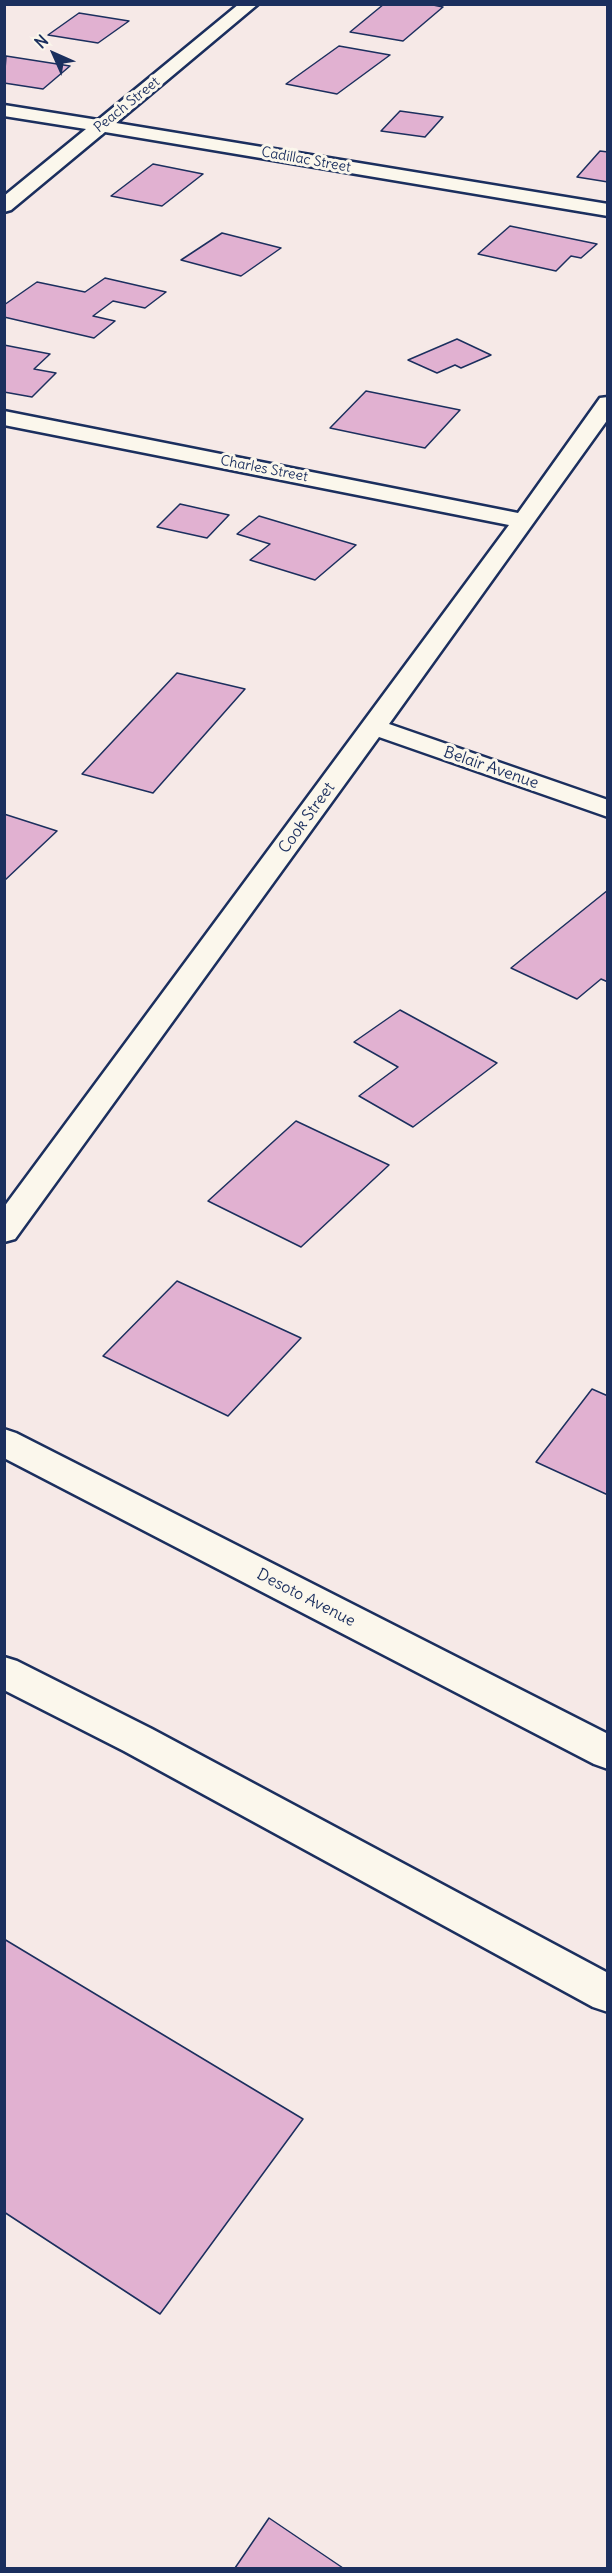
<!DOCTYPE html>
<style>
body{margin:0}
#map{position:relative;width:612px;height:2573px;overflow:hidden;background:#f6e9e7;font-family:Delius,sans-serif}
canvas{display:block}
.frame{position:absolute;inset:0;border:6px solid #1b2f5e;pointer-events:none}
.north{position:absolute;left:24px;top:24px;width:60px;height:60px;-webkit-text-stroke:4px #fbf7ec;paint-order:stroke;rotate:315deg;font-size:16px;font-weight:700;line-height:24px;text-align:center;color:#1b2f5e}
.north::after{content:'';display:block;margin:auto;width:21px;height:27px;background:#1b2f5e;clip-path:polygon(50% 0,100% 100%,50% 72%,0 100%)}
</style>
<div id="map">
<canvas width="612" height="2573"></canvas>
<div class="frame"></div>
<div class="north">N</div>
</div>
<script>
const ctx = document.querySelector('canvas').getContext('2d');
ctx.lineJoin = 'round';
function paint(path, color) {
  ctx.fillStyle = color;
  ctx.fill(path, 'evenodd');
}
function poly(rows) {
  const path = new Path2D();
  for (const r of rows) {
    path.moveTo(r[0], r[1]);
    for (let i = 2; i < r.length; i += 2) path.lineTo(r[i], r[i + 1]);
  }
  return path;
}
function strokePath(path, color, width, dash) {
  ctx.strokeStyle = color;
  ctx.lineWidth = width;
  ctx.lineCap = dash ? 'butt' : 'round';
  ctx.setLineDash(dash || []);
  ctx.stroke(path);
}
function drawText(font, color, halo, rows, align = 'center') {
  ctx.font = font + ' Delius,sans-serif';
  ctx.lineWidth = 6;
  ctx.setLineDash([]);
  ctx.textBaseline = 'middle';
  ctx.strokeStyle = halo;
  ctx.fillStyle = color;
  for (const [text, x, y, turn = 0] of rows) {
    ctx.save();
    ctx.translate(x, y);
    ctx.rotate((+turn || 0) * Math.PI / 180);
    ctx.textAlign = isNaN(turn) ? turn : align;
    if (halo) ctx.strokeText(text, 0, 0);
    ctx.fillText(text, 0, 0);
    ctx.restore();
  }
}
const building = poly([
 [384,4,428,4,443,7,403,41,350,32,384,4],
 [79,13,129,21,98,43,48,35,79,13],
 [339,46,390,55,337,94,286,84,339,46],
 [6,56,70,66,43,89,4,83,6,56],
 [400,111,443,117,425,137,381,131,400,111],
 [600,151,608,152,608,182,577,177,600,151],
 [153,164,203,174,162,206,111,196,153,164],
 [510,226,597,244,581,258,571,256,556,271,478,254,510,226],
 [222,233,281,248,241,276,181,260,222,233],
 [105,278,166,292,145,308,113,301,93,316,115,321,94,338,4,317,4,305,37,282,85,292,105,278],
 [457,339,491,355,461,368,455,365,437,373,408,360,457,339],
 [4,345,50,354,34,369,56,373,32,397,4,392,4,345],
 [366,391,460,410,425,448,330,428,366,391],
 [180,504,229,515,207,538,157,527,180,504],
 [259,516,356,545,315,580,250,560,270,544,237,534,259,516],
 [177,673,245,689,153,793,82,774,177,673],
 [4,814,57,831,4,881,4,814],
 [608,890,608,982,601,979,577,999,511,968,608,890],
 [400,1010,497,1063,413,1127,359,1096,398,1067,354,1042,400,1010],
 [296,1121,389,1165,301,1247,208,1201,296,1121],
 [177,1281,301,1338,228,1416,103,1356,177,1281],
 [592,1389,608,1396,608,1495,536,1462,592,1389],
 [4,1939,303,2119,160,2314,4,2212,4,1939],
 [269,2518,343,2568,235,2568,269,2518]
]);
paint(building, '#e1b1d1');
strokePath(building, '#1b2f5e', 1.5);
const service = poly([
 [4,1657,17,1661,152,1729,608,1973,608,2012,593,2007,124,1751,4,1690,4,1657]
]);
const minor = poly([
 [239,4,258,4,116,123,608,204,608,216,105,132,11,210,4,212,4,196,86,129,4,116,4,105,98,120,239,4],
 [608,397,608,419,389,724,608,800,608,817,379,737,15,1239,4,1242,4,1207,509,525,4,425,4,411,518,513,600,398,608,397],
 [4,1429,16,1433,608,1734,608,1769,594,1764,4,1458,4,1429]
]);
strokePath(service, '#1b2f5e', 5);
strokePath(minor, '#1b2f5e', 5);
paint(service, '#fbf7ec');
paint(minor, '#fbf7ec');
drawText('14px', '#1b2f5e', '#fbf7ec', [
 ["Peach Street",127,105,-39],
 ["Cadillac Street",306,160,10],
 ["Charles Street",264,469,11]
]);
drawText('16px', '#1b2f5e', '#fbf7ec', [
 ["Belair Avenue",491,768,19],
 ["Cook Street",307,818,-54],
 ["Desoto Avenue",306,1598,27]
]);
</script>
